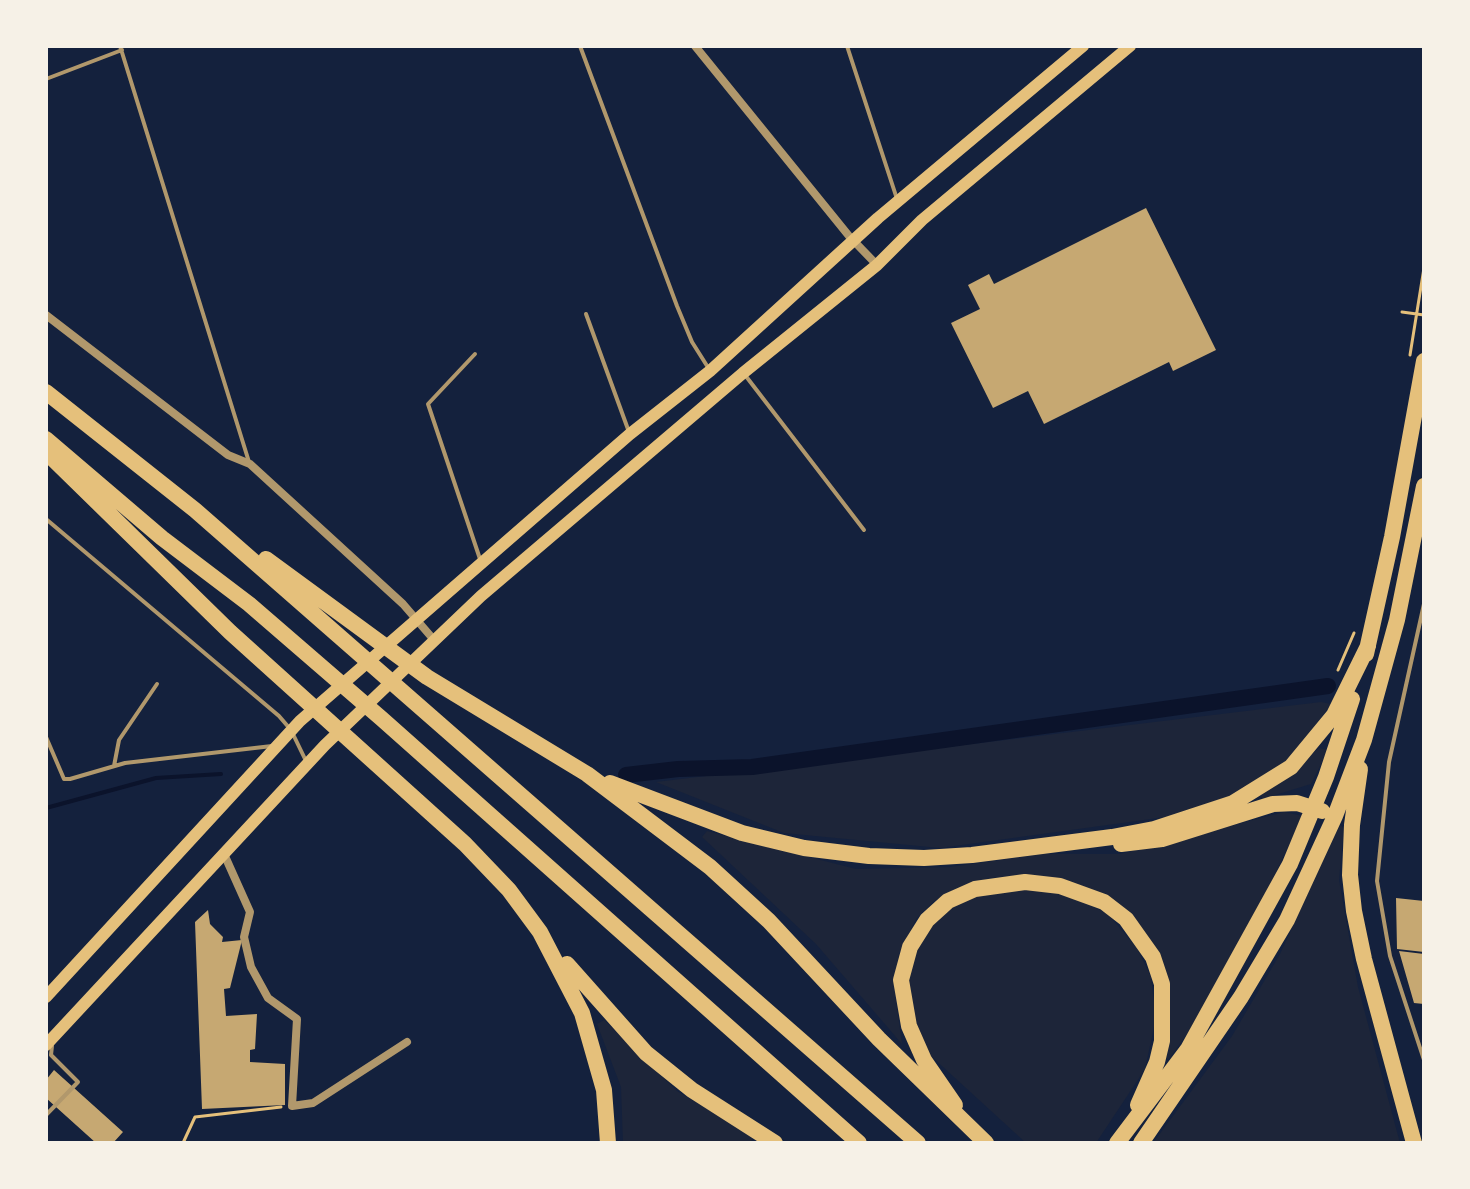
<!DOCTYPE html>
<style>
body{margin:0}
#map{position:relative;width:1470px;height:1189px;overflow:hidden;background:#14213d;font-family:Cabin,sans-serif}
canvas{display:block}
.frame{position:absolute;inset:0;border:48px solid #f6f1e7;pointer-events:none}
</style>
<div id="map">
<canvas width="1470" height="1189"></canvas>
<div class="frame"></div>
</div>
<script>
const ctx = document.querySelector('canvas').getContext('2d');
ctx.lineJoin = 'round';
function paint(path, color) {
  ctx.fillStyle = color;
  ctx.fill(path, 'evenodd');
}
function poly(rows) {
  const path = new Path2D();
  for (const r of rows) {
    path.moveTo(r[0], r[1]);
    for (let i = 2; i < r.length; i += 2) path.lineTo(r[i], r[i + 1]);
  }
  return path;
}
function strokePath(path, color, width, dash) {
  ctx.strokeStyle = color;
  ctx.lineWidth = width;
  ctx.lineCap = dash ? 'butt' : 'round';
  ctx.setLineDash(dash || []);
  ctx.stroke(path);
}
paint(poly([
 [1321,702,1331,704,1289,761,1242,793,1173,816,940,848,784,833,656,782],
 [1319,748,1328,750,1311,784,1262,799,1261,795],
 [1284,812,1303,816,1248,930,1188,1033,1168,1060,1163,1056,1152,952,1118,906,1066,880,1025,875,990,878,957,888,934,901,916,919,899,954,894,986,902,1044,816,944,702,837,707,831,856,869,950,867,1043,854,1120,854],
 [1340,825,1344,828,1339,880,1358,987,1400,1143,1153,1143,1232,1036,1280,954],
 [994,886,1052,889,1107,913,1137,948,1151,977,1156,1018,1145,1069,1096,1143,1026,1143,930,1055,911,1019,906,987,921,930,954,901],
 [604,1020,677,1091,753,1136,751,1143,623,1143,621,1087,597,1024]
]), '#1d2539');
strokePath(poly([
 [46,808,156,778,221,774]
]), '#0b132b', 4);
strokePath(poly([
 [626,775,678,769,752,767,1328,686]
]), '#0b132b', 16);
paint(poly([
 [1146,208,1216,350,1173,371,1169,362,1044,424,1028,391,993,408,951,323,980,309,968,285,989,274,994,284],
 [1396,898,1424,901,1424,952,1397,949],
 [208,910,210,924,223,937,222,942,242,940,230,988,224,989,226,1016,257,1014,255,1049,250,1050,250,1062,285,1064,285,1105,202,1109,195,922],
 [1399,951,1424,954,1424,1004,1414,1003],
 [54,1070,123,1132,113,1143,96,1143,46,1098,46,1080]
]), '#c6a872');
strokePath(poly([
 [1402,312,1424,315],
 [1410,355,1424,268],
 [1338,670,1354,633],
 [183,1143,195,1117,281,1107]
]), '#e5c07b', 3);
strokePath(poly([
 [120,46,249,462],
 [580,46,677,306,692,342,709,369],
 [847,46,897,199],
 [46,79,122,50],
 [586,314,629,432],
 [475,354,428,404,480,559],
 [745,375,864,530],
 [46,519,279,716,291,730,306,761],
 [1424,604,1389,762,1377,881,1390,956,1424,1060],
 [46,737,64,779,70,779,125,763,272,746],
 [114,766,119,740,157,684],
 [46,1115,78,1082,51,1055,52,1046]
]), '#b1986c', 4);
strokePath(poly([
 [695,46,849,236,877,265],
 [46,315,228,455,250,464,403,604,434,640],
 [224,854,250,912,244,937,251,967,268,998,297,1019,292,1106,313,1103,407,1042]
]), '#b1986c', 8);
strokePath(poly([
 [46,997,300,721,630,434,710,371,878,218,1083,46],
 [46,1045,325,745,481,596,743,373,877,265,922,220,1130,46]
]), '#e5c07b', 12);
strokePath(poly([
 [46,392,195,510,918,1143],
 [46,439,162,538,249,604,382,719,859,1143],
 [46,452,230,632,465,844,509,890,540,932,582,1013,604,1090,608,1143],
 [266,559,427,677,587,774,710,867,769,921,879,1039,986,1143],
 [1366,654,1392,537,1424,361],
 [1360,769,1352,825,1350,875,1354,911,1364,959,1414,1143],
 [610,783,742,833,804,848,869,856,924,858,972,855,1112,837,1154,829,1233,803,1291,767,1334,715,1368,646],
 [1121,844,1162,839,1273,804,1297,803,1322,811],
 [567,964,646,1053,692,1090,775,1143],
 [955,1105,924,1060,909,1026,901,980,910,947,927,920,948,901,975,889,1025,882,1060,886,1104,902,1126,919,1153,957,1162,984,1162,1041,1157,1062,1138,1105],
 [1117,1143,1188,1049,1290,864,1326,777,1352,699],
 [1141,1143,1241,997,1287,920,1335,816,1364,740,1397,620,1424,486]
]), '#e5c07b', 16);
</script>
